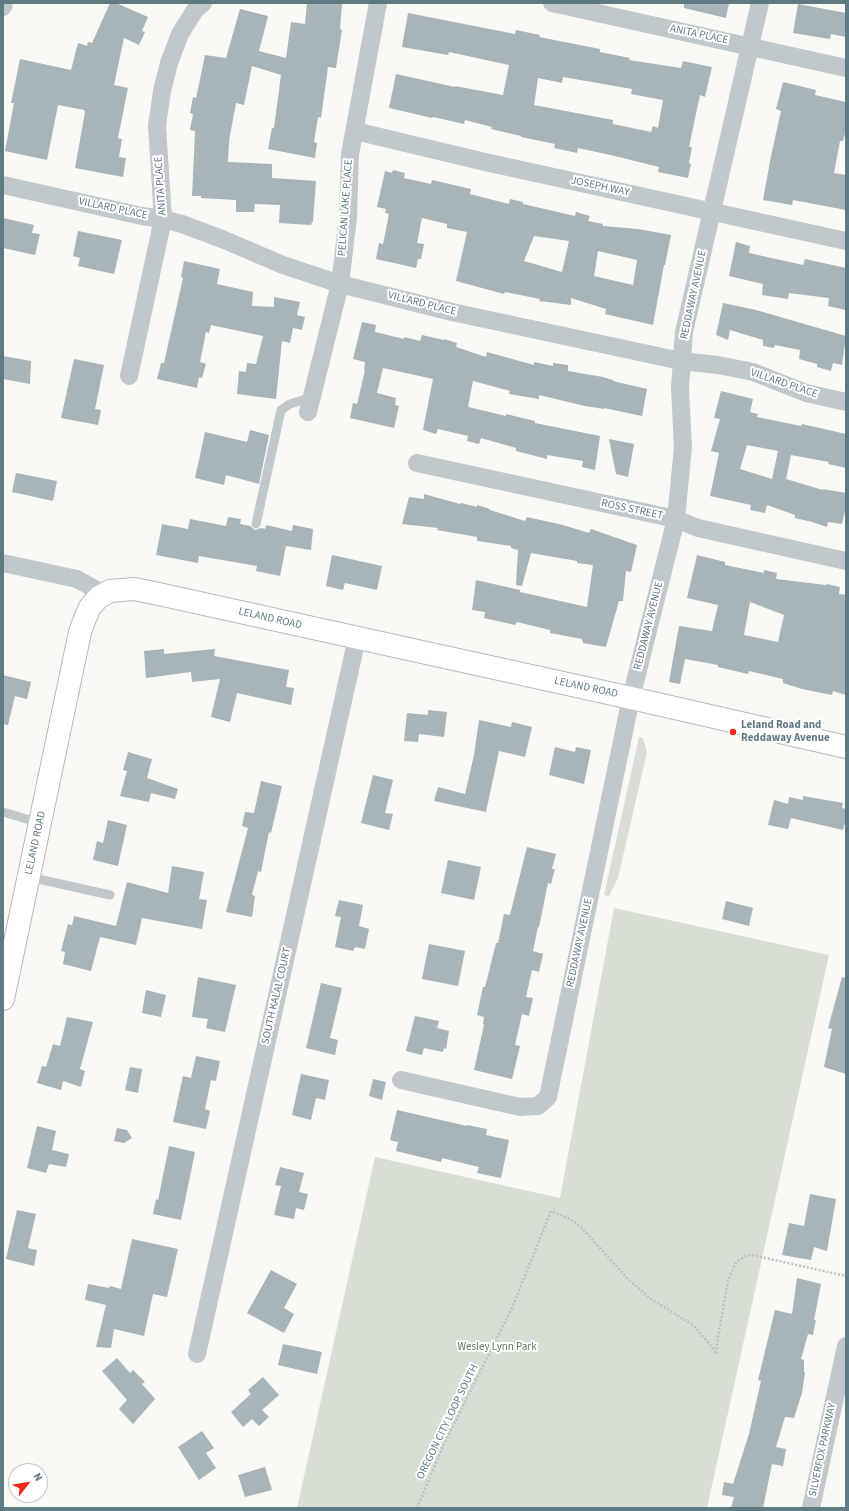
<!DOCTYPE html>
<style>
body{margin:0}
#map{position:relative;width:849px;height:1511px;overflow:hidden;background:#f8f8f5;font-family:"Source Sans 3",sans-serif}
canvas{display:block}
.frame{position:absolute;inset:0;border:4px solid #607a84;pointer-events:none}
.north{position:absolute;left:8px;top:1463px;width:40px;height:40px;box-sizing:border-box;background:#fff;border:1px solid #bfcace;border-radius:50%;rotate:59deg;font-size:11px;font-weight:700;line-height:16px;text-align:center;color:#607a84}
.north::after{content:'';display:block;margin:auto;width:14px;height:18px;background:#f52719;clip-path:polygon(50% 0,100% 100%,50% 72%,0 100%)}
</style>
<div id="map">
<canvas width="849" height="1511"></canvas>
<div class="frame"></div>
<div class="north">N</div>
</div>
<script>
const ctx = document.querySelector('canvas').getContext('2d');
ctx.lineJoin = 'round';
function paint(path, color) {
  ctx.fillStyle = color;
  ctx.fill(path, 'evenodd');
}
function poly(rows) {
  const path = new Path2D();
  for (const r of rows) {
    path.moveTo(r[0], r[1]);
    for (let i = 2; i < r.length; i += 2) path.lineTo(r[i], r[i + 1]);
  }
  return path;
}
function strokePath(path, color, width, dash) {
  ctx.strokeStyle = color;
  ctx.lineWidth = width;
  ctx.lineCap = dash ? 'butt' : 'round';
  ctx.setLineDash(dash || []);
  ctx.stroke(path);
}
function drawText(font, color, halo, rows, align = 'center') {
  ctx.font = font + ' "Source Sans 3",sans-serif';
  ctx.lineWidth = 4;
  ctx.setLineDash([]);
  ctx.textBaseline = 'middle';
  ctx.strokeStyle = halo;
  ctx.fillStyle = color;
  for (const [text, x, y, turn = 0] of rows) {
    ctx.save();
    ctx.translate(x, y);
    ctx.rotate((+turn || 0) * Math.PI / 180);
    ctx.textAlign = isNaN(turn) ? turn : align;
    if (halo) ctx.strokeText(text, 0, 0);
    ctx.fillText(text, 0, 0);
    ctx.restore();
  }
}
paint(poly([
 [639,737,643,738,647,752,618,878,609,896,604,895],
 [614,908,829,955,707,1508,297,1508,375,1157,560,1198]
]), '#d9ded4');
paint(poly([
 [110,3,116,3,148,17,142,31,145,32,139,45,124,38,114,85,128,88,118,138,122,139,119,157,126,158,123,177,75,168,85,112,84,110,58,105,47,160,5,151,14,103,11,103,20,59,71,70,78,43,87,46,88,42,92,43],
 [307,3,342,3,340,29,342,30,336,68,328,67,321,118,318,117,314,142,317,143,315,158,268,149,272,128,274,128,281,75,252,66,244,105,236,103,229,141,228,162,272,164,272,178,316,181,313,222,312,222,311,225,279,223,280,205,255,204,254,212,236,212,236,200,201,198,201,196,192,196,195,131,190,130,193,114,190,113,193,97,196,98,205,55,226,58,240,9,268,16,259,51,286,58,291,22,305,24],
 [684,3,729,3,726,18,684,8],
 [798,4,846,13,846,37,831,34,830,39,793,33],
 [408,13,515,34,516,30,540,35,539,37,600,49,600,52,630,58,629,60,681,68,683,61,712,67,705,97,700,95,689,147,692,147,689,163,691,164,688,178,658,172,659,167,615,156,578,148,577,153,554,148,555,144,521,137,521,136,491,129,492,127,465,120,464,124,433,117,432,118,389,108,396,74,455,87,455,86,503,95,509,65,449,52,448,55,402,47],
 [563,77,632,89,631,94,663,100,658,128,653,126,651,132,613,124,613,120,534,105,538,78,562,83],
 [783,82,816,90,815,95,846,102,846,130,843,141,840,141,834,173,846,175,846,210,793,200,792,205,763,200,771,156,781,111,776,109],
 [393,170,405,173,404,178,431,184,432,180,471,189,470,194,509,204,510,199,523,202,523,204,575,216,576,212,590,216,588,221,603,224,603,226,638,229,671,235,665,265,664,265,653,325,605,314,606,309,571,298,571,305,539,301,540,299,505,292,504,294,456,281,467,232,447,228,447,224,422,218,417,243,424,244,421,259,418,259,416,268,376,259,379,243,383,244,389,214,385,213,386,209,377,207,385,171,392,173],
 [534,236,569,241,562,272,524,261],
 [598,251,637,260,633,285,594,276],
 [3,218,34,225,32,233,40,234,35,255,3,248],
 [78,231,122,240,114,274,78,266,80,258,73,256],
 [736,242,750,246,749,253,803,265,805,259,846,268,846,310,828,306,829,298,789,293,788,299,762,295,763,284,729,276],
 [184,261,220,269,217,284,253,292,252,306,274,307,274,297,300,302,297,315,305,317,302,330,293,328,290,343,282,341,276,399,237,394,239,371,246,372,247,363,256,364,263,336,211,325,209,333,206,332,200,362,206,364,202,378,199,377,197,388,157,379,161,363,164,363,183,278,181,277],
 [723,303,756,310,846,336,842,365,833,363,831,371,817,367,817,364,799,359,800,350,775,345,774,348,763,346,763,340,730,330,728,340,716,335],
 [362,322,376,325,375,332,404,339,404,337,420,341,422,335,444,340,444,339,457,343,456,347,486,357,487,352,534,365,534,362,553,366,553,363,568,365,568,371,603,377,613,380,613,381,647,389,642,416,604,408,604,409,585,406,539,395,539,399,509,394,510,391,473,381,468,407,506,416,506,414,535,421,535,423,600,436,595,470,582,467,583,461,547,455,547,459,516,451,516,448,481,438,479,444,467,441,468,436,438,429,436,434,423,430,433,379,383,368,377,393,396,398,395,405,399,406,394,428,350,418,353,403,357,404,365,370,364,370,365,362,353,359],
 [3,356,31,361,30,384,3,379],
 [74,359,104,365,95,409,101,410,98,425,61,418],
 [721,391,753,399,750,412,758,414,757,417,801,426,802,424,846,434,846,468,828,464,829,462,791,455,786,479,823,490,823,489,846,493,846,506,842,524,828,522,827,527,812,522,795,518,795,515,767,505,765,513,750,510,751,505,710,496,719,453,711,451,720,419,714,418],
 [747,445,778,451,772,479,740,469],
 [250,430,269,435,259,484,226,475,224,485,195,478,205,432,247,442],
 [609,439,634,444,628,477,616,474],
 [16,473,57,481,53,501,12,492],
 [424,494,460,504,461,503,477,507,477,505,490,509,490,510,525,521,527,517,563,525,589,533,591,529,637,545,631,572,626,571,623,601,619,601,606,647,583,643,582,639,550,633,550,630,517,622,515,625,484,618,485,612,472,610,476,580,520,590,520,592,587,607,593,565,577,563,577,561,531,553,522,586,516,585,518,550,511,548,511,546,477,541,477,537,437,530,438,528,402,524,409,497,424,499],
 [228,517,241,519,240,524,250,526,255,530,261,528,265,529,266,525,292,531,293,525,313,529,311,550,286,546,280,576,256,571,257,566,199,556,198,563,156,555,162,524,188,529,190,519,226,526],
 [332,555,382,566,377,590,345,583,343,590,326,586],
 [697,555,725,562,725,565,764,573,764,570,777,573,776,579,826,585,827,584,840,587,839,594,846,595,846,695,833,691,832,695,802,689,783,683,783,679,749,671,748,674,718,667,718,665,685,659,680,684,669,682,679,626,712,631,718,605,687,598],
 [750,602,784,615,778,642,744,635],
 [164,649,164,654,215,649,214,656,289,670,286,687,294,688,291,705,237,693,230,722,211,717,220,679,192,682,191,672,146,678,144,651],
 [3,675,31,682,27,699,15,696,8,725,3,724],
 [428,710,447,712,444,737,419,734,418,742,404,741,407,713,428,715],
 [479,720,511,727,512,722,532,727,525,757,499,751,486,812,434,801,438,787,465,794,474,755],
 [555,747,575,752,576,747,591,750,584,784,549,775],
 [128,752,152,759,147,778,178,789,175,799,151,793,149,802,120,796,127,771,123,770],
 [373,775,393,780,385,813,393,814,389,830,361,823],
 [261,781,282,786,271,833,269,832,261,872,258,871,252,895,255,896,252,917,226,912,248,828,242,826,245,812,254,813],
 [803,796,843,803,842,808,846,809,846,819,843,830,791,818,788,829,768,825,774,800,788,804,789,797,803,800],
 [108,820,127,825,118,866,93,860,97,841,103,843],
 [527,847,556,854,552,869,555,869,551,884,548,883,539,927,538,927,533,951,543,954,539,972,532,970,526,997,533,998,529,1016,522,1014,515,1045,520,1046,512,1079,474,1070,484,1025,483,1024,484,1017,477,1015,483,987,485,987,496,943,498,943,504,914,510,915],
 [448,860,481,867,474,900,441,893],
 [172,866,204,872,199,899,207,900,202,929,142,918,136,945,100,937,91,971,63,964,65,952,61,951,68,924,72,925,74,916,116,926,127,882,168,893],
 [339,900,363,905,359,926,369,929,365,949,355,947,353,951,335,947,341,917,335,916],
 [726,901,753,908,749,926,722,919],
 [429,944,465,951,458,986,422,979],
 [198,977,236,985,225,1032,206,1028,208,1019,192,1017],
 [842,977,846,978,846,1074,824,1067,832,1029,828,1028],
 [321,983,342,988,330,1038,338,1040,335,1055,306,1048],
 [146,990,166,995,161,1017,142,1013],
 [415,1016,439,1021,437,1028,449,1031,446,1049,444,1048,443,1052,424,1048,422,1055,406,1051],
 [67,1017,93,1022,80,1069,85,1071,81,1087,63,1081,61,1090,37,1083,42,1066,46,1067,53,1044,60,1046],
 [196,1056,220,1061,216,1081,211,1080,205,1109,210,1111,206,1129,173,1122,183,1076,191,1078],
 [130,1067,142,1069,138,1093,125,1090],
 [301,1074,329,1080,325,1100,316,1098,311,1120,292,1115],
 [373,1079,386,1082,382,1100,369,1096],
 [397,1110,467,1126,467,1125,487,1129,486,1135,509,1140,501,1178,477,1173,479,1167,442,1158,441,1162,396,1151,398,1142,390,1140],
 [37,1126,56,1131,52,1150,69,1154,66,1167,49,1164,46,1173,27,1168],
 [117,1128,127,1130,132,1138,124,1143,114,1141],
 [169,1146,195,1152,181,1220,153,1214,156,1199,158,1200],
 [280,1167,304,1173,299,1192,308,1194,304,1210,296,1208,294,1219,274,1215,281,1186,275,1185],
 [810,1194,836,1199,827,1251,814,1247,811,1260,782,1255,789,1223,804,1226],
 [17,1210,36,1214,28,1248,37,1250,34,1266,6,1259],
 [132,1239,178,1249,167,1297,153,1294,144,1336,114,1329,111,1348,96,1347,106,1305,85,1300,88,1284,109,1288,110,1286,121,1289],
 [271,1270,297,1284,284,1308,294,1314,284,1333,247,1313],
 [797,1278,821,1284,814,1320,816,1320,813,1335,808,1334,801,1359,804,1360,804,1372,805,1372,802,1393,794,1418,785,1417,776,1447,786,1449,783,1466,772,1464,763,1508,731,1508,734,1497,722,1495,724,1482,733,1484,749,1434,761,1381,758,1380,775,1310,792,1314],
 [283,1344,322,1352,317,1374,278,1365],
 [117,1358,130,1373,133,1370,145,1382,142,1384,155,1399,133,1424,119,1409,127,1400,102,1371],
 [263,1377,279,1395,262,1410,269,1417,259,1426,252,1419,243,1427,231,1412,251,1394,248,1390],
 [202,1431,214,1448,206,1453,216,1468,199,1480,178,1447],
 [265,1467,272,1490,245,1497,238,1475]
]), '#a7b4b9');
const secondary = poly([
 [3,999,80,632,84,621,90,607,99,597,110,591,134,589,154,593,631,698,846,747]
]);
strokePath(secondary, '#b3bcbf', 24);
strokePath(poly([
 [417,1508,444,1444,512,1308,551,1211,570,1219,581,1227,628,1279,648,1297,693,1325,712,1347,716,1354,718,1337,728,1281,736,1262,746,1256,752,1255,846,1276]
]), '#bbc0c2', 2.5, [2, 2]);
strokePath(poly([
 [256,524,281,410,290,404,312,397],
 [3,812,40,823],
 [29,877,110,895]
]), '#c0c8ca', 9);
strokePath(poly([
 [552,3,846,68],
 [3,7,4,3],
 [355,131,485,162,846,241],
 [3,185,142,216,163,219,182,224,222,239,283,265,340,284,452,312,681,361,718,365,753,372,806,393,846,402],
 [129,376,163,219,157,126,162,91,169,63,180,34,195,10,203,3],
 [308,412,340,284,348,217,350,154,378,3],
 [417,463,676,519,698,528,846,561],
 [3,563,77,579,104,594],
 [401,1080,520,1107,538,1106,548,1097,631,698,676,519,683,447,680,388,684,332,760,3],
 [197,1354,357,638],
 [811,1508,846,1346]
]), '#c0c8ca', 18);
strokePath(secondary, '#fff', 22);
for (const [x, y, r, color] of [
 [733,732,4,"#f52719"]
]) {
  const dot = new Path2D();
  dot.arc(x, y, r, 0, 2 * Math.PI);
  ctx.fillStyle = color;
  ctx.fill(dot);
  strokePath(dot, '#fff', 1.5);
}
drawText('11px', '#607a84', '#fff', [
 ["ANITA PLACE",699,35,12],
 ["ANITA PLACE",161,186,-94],
 ["JOSEPH WAY",600,187,12],
 ["PELICAN LAKE PLACE",346,208,-86],
 ["VILLARD PLACE",113,209,12],
 ["REDDAWAY AVENUE",694,295,-78],
 ["VILLARD PLACE",422,304,14],
 ["VILLARD PLACE",784,384,19],
 ["ROSS STREET",632,510,12],
 ["LELAND ROAD",270,619,13],
 ["REDDAWAY AVENUE",649,626,-76],
 ["LELAND ROAD",586,688,12],
 ["LELAND ROAD",36,843,-78],
 ["REDDAWAY AVENUE",580,943,-78],
 ["SOUTH KALAL COURT",277,996,-77],
 ["OREGON CITY LOOP SOUTH",448,1422,-64],
 ["SILVERFOX PARKWAY",823,1450,-78]
]);
drawText('bold 11px', '#607a84', '#fff', [
 ["Leland Road and",741,726],
 ["Reddaway Avenue",741,739]
], 'left');
drawText('11px', '#697a60', '#fff', [
 ["Wesley Lynn Park",497,1348]
]);
</script>
